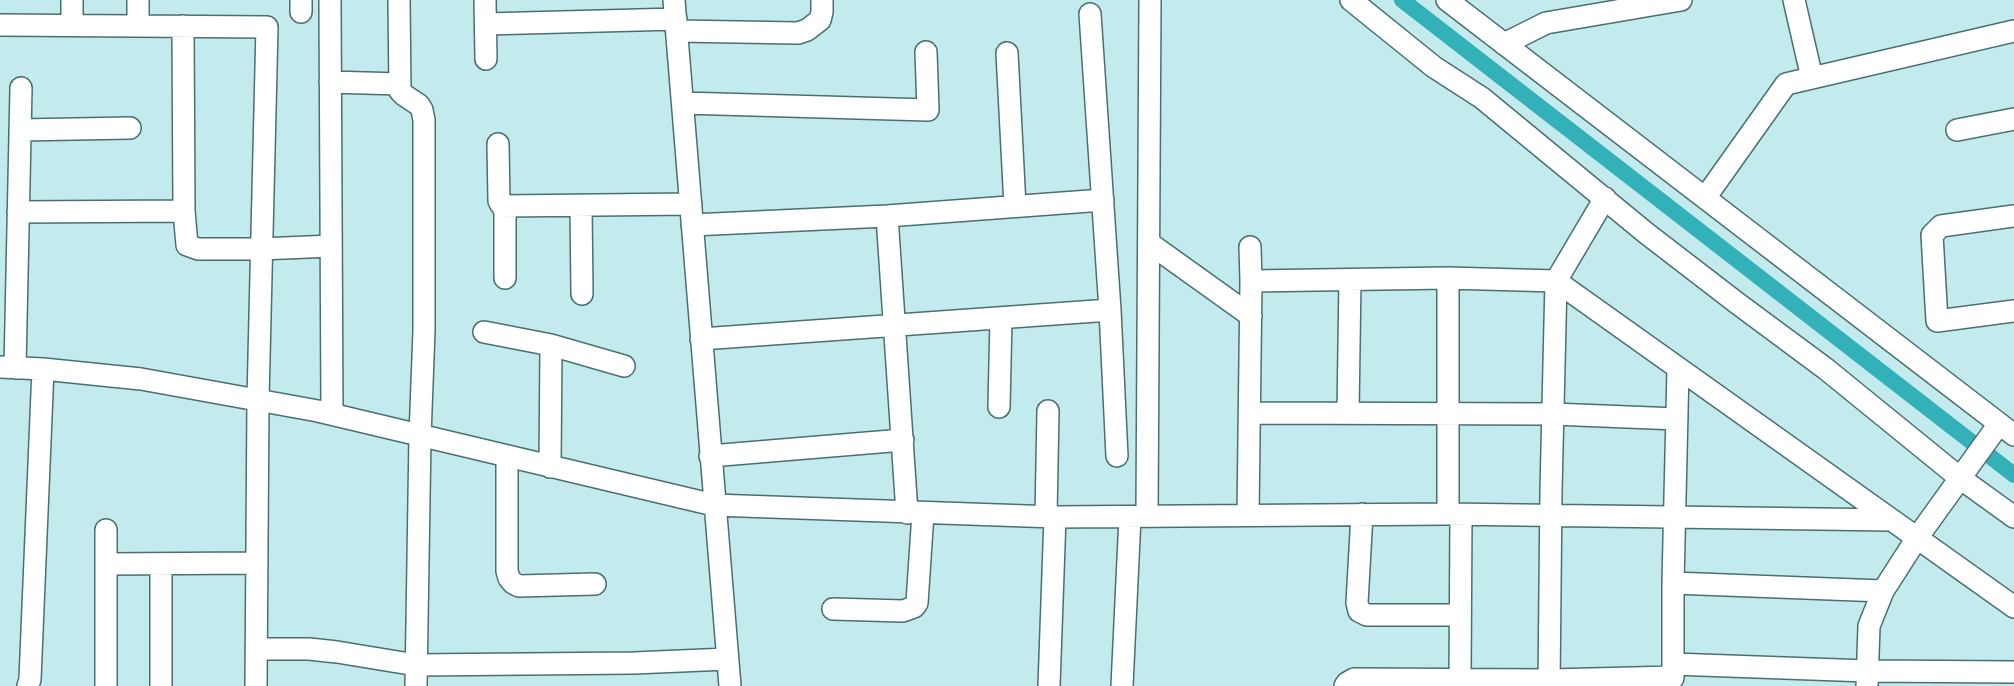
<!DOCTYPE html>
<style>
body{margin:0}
canvas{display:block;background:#c3ebed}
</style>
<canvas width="2014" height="686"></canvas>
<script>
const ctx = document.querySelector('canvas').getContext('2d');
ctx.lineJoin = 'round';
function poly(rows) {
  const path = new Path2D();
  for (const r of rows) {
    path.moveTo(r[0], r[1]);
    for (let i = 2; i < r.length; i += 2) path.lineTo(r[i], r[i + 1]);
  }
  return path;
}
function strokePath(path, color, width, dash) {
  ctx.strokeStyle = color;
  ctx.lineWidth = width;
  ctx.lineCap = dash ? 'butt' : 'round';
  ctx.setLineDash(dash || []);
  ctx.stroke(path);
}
strokePath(poly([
 [1402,0,2014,475]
]), '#32b2b8', 16);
const minor = poly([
 [72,0,72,25],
 [138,0,138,26],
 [301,0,301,12],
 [330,0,332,414],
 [399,0,400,91,404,95,419,105,422,110,424,120,424,331,420,436,416,686],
 [485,0,486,59],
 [674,0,730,686],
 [1351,0,1434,67,1482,98,1646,233,1737,303,1826,369,1960,478,2014,517],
 [1447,0,2014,435],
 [1794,0,1812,78],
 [1090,14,1110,310,1117,456],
 [486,24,676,19],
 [0,25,267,27,258,399,256,686],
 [183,26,184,211,187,245,198,249,261,249,331,246],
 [677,31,798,33,807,30,820,20,822,12,822,0],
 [1504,44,1546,23,1681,0],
 [1007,53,1015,206],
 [330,82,400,84],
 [683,103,928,110,926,52],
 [20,130,130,128],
 [1957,130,2014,119],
 [498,144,499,201,502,206,691,204],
 [1605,198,1556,281,2014,607],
 [1705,198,1786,84,2014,31],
 [581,206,582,294],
 [18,212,184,211],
 [887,216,907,513],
 [2014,216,1941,226,1932,235,1937,321,2014,311],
 [692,225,887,216,1103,200],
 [1149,243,1251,316],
 [505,278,505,207],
 [1251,281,1448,278,1556,281,1551,491,1549,686],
 [484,332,551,345,624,366],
 [701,339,1110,310],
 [0,367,43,369,141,379,318,411,714,505,1055,517,1448,514,1892,520],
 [15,368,21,88],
 [999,407,1001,318],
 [1250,413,1553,414,1677,419],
 [1348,413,1350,280],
 [507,456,507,571,509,578,513,583,519,586,595,584],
 [710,456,903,440],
 [550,467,551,345],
 [1362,514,1357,603,1359,611,1367,615,1460,615],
 [1448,514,1448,278],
 [1248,515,1251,281,1250,247],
 [1046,516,1048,411],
 [1147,516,1150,0],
 [106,564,257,563],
 [161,564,161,686],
 [1673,583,1678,369],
 [833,609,903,611,914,607,917,603,923,513],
 [256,649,309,649,337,652,416,665,634,663,727,659],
 [1673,664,1867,671,2014,672],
 [1673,678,1673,583,1883,591],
 [1460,680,1461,515],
 [28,686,30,679,43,369],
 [106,686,106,530],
 [1049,686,1055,517],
 [1122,686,1130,517],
 [1345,686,1347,683,1354,679,1550,680,1673,677],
 [1867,686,1869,626,1883,591,1917,538,1999,424]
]);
strokePath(minor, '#4a6f71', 24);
strokePath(minor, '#fff', 21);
</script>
